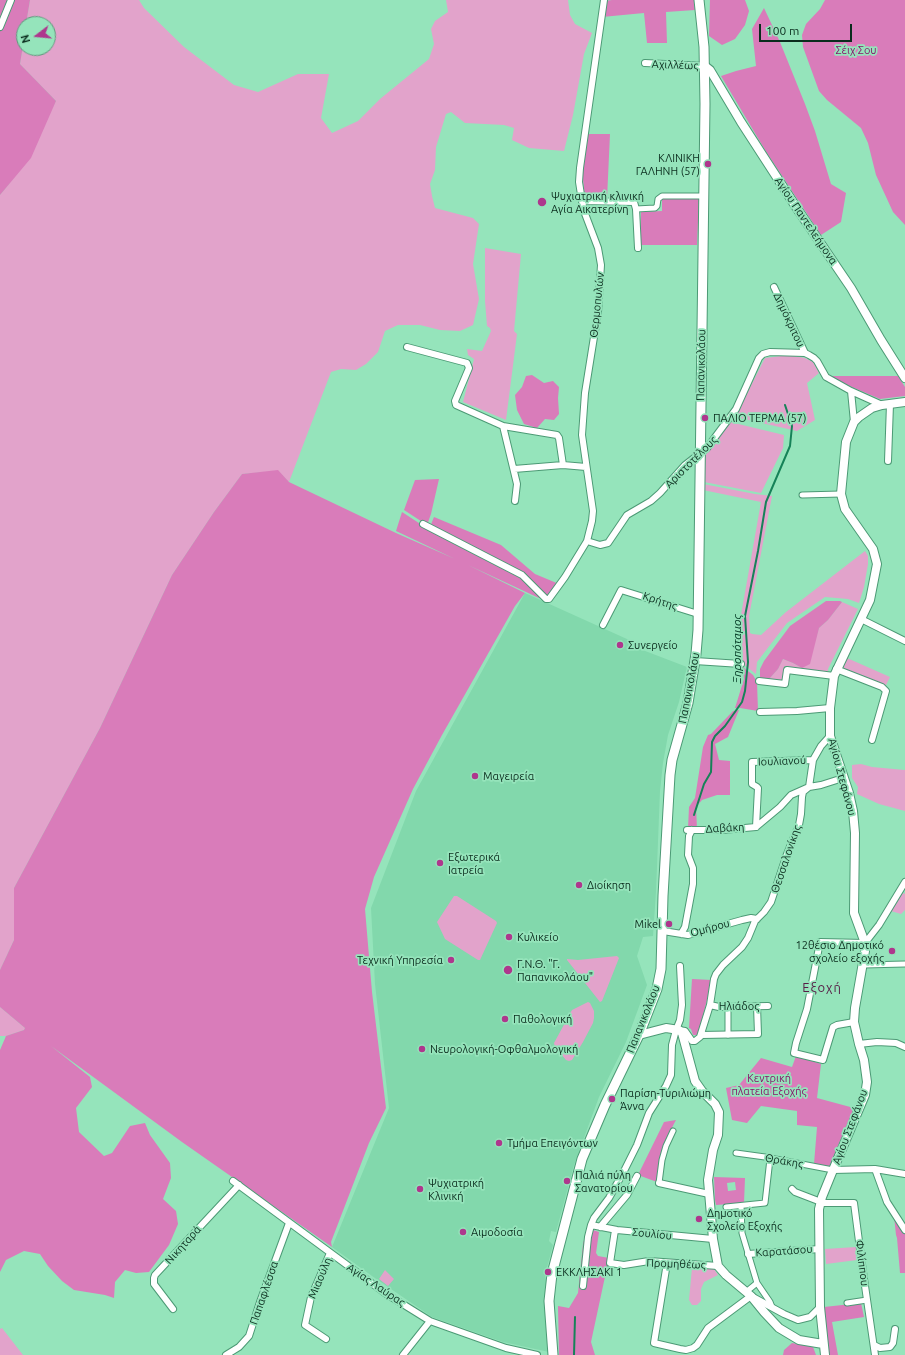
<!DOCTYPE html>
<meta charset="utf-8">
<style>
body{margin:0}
#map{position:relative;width:905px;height:1355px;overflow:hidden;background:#95e4bb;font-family:Ubuntu,sans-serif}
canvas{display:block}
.north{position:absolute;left:16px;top:16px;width:40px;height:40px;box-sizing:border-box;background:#95e4bb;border:1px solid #5d9a7c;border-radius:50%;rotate:254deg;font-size:11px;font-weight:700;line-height:16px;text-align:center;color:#0a2c1d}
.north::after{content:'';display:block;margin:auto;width:14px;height:18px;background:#ae378d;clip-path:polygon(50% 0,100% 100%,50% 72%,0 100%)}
.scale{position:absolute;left:759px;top:24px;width:93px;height:18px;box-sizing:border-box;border:2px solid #0a2c1d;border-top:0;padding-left:5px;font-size:12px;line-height:14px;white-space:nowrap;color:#0a2c1d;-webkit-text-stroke:3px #95e4bb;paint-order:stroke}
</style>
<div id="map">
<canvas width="905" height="1355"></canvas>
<div class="north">N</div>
<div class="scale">100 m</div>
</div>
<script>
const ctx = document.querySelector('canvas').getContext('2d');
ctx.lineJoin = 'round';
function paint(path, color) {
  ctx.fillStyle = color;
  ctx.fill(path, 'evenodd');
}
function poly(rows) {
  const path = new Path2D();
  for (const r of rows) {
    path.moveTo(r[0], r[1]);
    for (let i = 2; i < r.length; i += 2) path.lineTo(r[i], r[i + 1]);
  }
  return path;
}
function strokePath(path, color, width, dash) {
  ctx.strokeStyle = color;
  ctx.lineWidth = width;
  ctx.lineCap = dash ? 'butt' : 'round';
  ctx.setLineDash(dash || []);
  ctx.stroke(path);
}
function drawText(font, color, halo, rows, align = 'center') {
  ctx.font = font + ' Ubuntu,sans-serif';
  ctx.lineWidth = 3.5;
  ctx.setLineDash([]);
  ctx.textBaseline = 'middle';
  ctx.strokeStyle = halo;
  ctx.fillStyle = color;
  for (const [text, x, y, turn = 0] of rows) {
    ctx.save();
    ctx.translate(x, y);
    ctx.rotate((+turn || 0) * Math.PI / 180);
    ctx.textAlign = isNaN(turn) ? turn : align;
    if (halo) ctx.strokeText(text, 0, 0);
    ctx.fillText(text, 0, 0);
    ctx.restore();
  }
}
paint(poly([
 [525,593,638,644,637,647,640,649,687,667,679,702,668,735,663,763,660,791,656,892,653,936,643,937,637,956,647,985,626,1042,599,1097,574,1165,556,1232,551,1231,549,1241,553,1245,545,1275,547,1285,549,1352,503,1342,432,1317,372,1276,332,1247,389,1108,375,984,371,908,416,791]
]), '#82d8ac');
paint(poly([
 [30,0,139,0,144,8,184,47,234,85,258,92,298,74,329,74,321,118,332,133,358,121,380,99,429,59,434,44,431,29,435,21,448,12,446,0,568,0,570,15,575,24,592,33,584,54,573,115,564,151,529,148,512,140,514,128,504,125,465,123,451,112,446,114,436,147,435,170,430,184,432,196,435,208,473,218,479,224,473,264,479,299,473,325,460,331,440,330,420,325,398,325,385,331,378,352,366,364,356,370,341,369,331,372,289,482,278,471,242,474,214,512,172,575,100,728,14,888,14,940,0,970,0,195,9,184,56,101,20,64,24,39,24,48,48,48,48,24,26,24],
 [485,248,521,254,514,331,517,334,506,420,463,402,474,359,468,355,467,349,482,351,491,331,490,328,487,326,485,301],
 [789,355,805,358,813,362,819,373,807,383,815,420,797,431,735,417,765,358],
 [730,422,784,435,783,448,761,493,704,482,704,454],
 [703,484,755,494,772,496,749,616,750,633,752,634,761,635,786,612,865,551,868,556,868,564,864,587,859,603,848,599,825,597,787,623,757,662,756,674,743,664,741,615,761,502,703,490],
 [842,602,858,609,828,669,828,673,785,666,782,680,769,679,778,669,783,659,793,663,802,668,814,644,819,628,828,620],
 [847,658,890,677,885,687,843,668],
 [861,764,872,767,905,770,905,811,879,804,857,794,858,787,852,778,852,765],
 [903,893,905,894,905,910,901,914,891,911],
 [454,896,457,896,496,921,497,923,480,960,478,960,445,939,437,922],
 [617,956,619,958,602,1001,600,1002,567,960,567,959,578,960],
 [588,1002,590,1003,594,1011,594,1018,593,1023,583,1042,572,1060,569,1061,566,1060,555,1047,554,1043,572,1010],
 [0,1007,25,1028,24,1030,6,1036,0,1036],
 [856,1247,857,1260,826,1264,825,1249],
 [692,1268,714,1269,718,1275,704,1282,701,1289,701,1301,697,1305,692,1305,689,1300],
 [385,1270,394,1279,388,1286,379,1279],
 [2,1328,23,1355,0,1355,0,1329]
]), '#e2a3cb');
paint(poly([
 [0,0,30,0,26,24,24,24,24,39,20,64,56,101,31,158,0,195],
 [612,0,694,0,695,10,666,12,667,43,647,43,644,13,602,17,605,1],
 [710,0,745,0,749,11,745,25,735,39,722,45,709,36],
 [825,0,905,0,905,225,893,212,876,175,868,143,861,128,827,100,819,91,803,47,802,35,806,24,820,9],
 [764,8,780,42,805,104,815,131,831,184,846,193,841,222,821,235,765,150,721,76,736,71,756,66,752,29],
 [586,134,610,134,607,199,585,198,582,170],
 [662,199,699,199,697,245,640,245,641,212,662,211],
 [532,375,544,383,553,381,559,387,558,398,559,414,554,420,545,419,537,428,524,424,517,410,515,395,522,387,526,376],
 [826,376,898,376,905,387,905,396,880,399],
 [278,470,289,482,396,533,455,559,396,531,402,512,425,527,520,577,539,596,539,598,468,565,525,593,515,606,442,735,413,789,374,877,365,909,372,992,386,1108,369,1143,331,1242,332,1247,182,1142,51,1046,90,1077,92,1087,76,1108,79,1132,104,1156,112,1153,130,1126,145,1123,150,1135,170,1163,171,1178,163,1199,176,1211,178,1224,169,1245,149,1272,136,1273,125,1270,115,1282,114,1298,105,1295,74,1290,62,1281,48,1266,40,1254,24,1251,6,1260,0,1272,0,1050,6,1036,24,1030,25,1028,0,1007,0,970,14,940,14,888,100,728,172,575,214,512,242,474],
 [439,479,431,514,427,525,404,510,415,480],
 [434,517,501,545,535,574,559,584,547,597,523,574,430,527],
 [826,601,840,601,842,602,828,620,819,628,810,664,802,668,793,663,783,659,778,669,769,679,760,679,760,669,764,661,790,626],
 [743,667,753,675,757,682,758,711,740,708,735,708,744,679],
 [739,710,728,737,715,744,719,760,730,761,730,795,717,795,702,800,696,807,697,829,688,829,689,807,695,798,703,747,708,735,711,734,733,711],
 [692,979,712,980,698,1035,693,1035,691,1029,689,1028],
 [796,1056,821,1064,817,1098,854,1108,829,1167,814,1164,817,1127,797,1125,797,1111,761,1106,747,1123,732,1120,726,1088,739,1085,761,1058,792,1067],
 [676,1120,666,1139,662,1154,658,1170,657,1182,638,1175,664,1122],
 [714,1177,745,1178,744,1203,716,1205,715,1200],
 [735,1182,736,1190,728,1191,727,1183],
 [894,1216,905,1232,905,1273,900,1273,897,1238,896,1235],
 [587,1228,599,1232,596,1253,598,1256,609,1258,591,1342,595,1355,559,1355,558,1306,569,1308,578,1293,583,1244],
 [861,1303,864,1317,832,1322,838,1355,830,1355,828,1353,824,1307],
 [792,1343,813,1347,816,1355,783,1355,784,1350]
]), '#d97cba');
strokePath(poly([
 [694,815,704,784,711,772,712,742,715,736,725,726,742,702,745,691,748,662,745,616,758,551,766,502,790,446,792,426,785,405],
 [574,1355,575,1317]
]), '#168258', 2);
const pedestrian = poly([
 [636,209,655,208,657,206,658,199,662,196,704,196],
 [802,495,841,494],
 [864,965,905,964],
 [728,1035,728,1007],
 [736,1153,765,1157,833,1170],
 [659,1183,662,1160,666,1146,673,1131],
 [741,1206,742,1233,757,1283,770,1302,772,1307],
 [726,1207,765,1203,770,1159],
 [746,1292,757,1283],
 [847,1303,867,1300]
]);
const minor = poly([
 [0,27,11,0],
 [645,63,705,66],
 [582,201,634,202,636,209,638,248],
 [774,287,805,353],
 [407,347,467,363,469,368,455,401,456,405,503,426,557,435,559,438,563,465],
 [851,391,854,422],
 [503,426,517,484,515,501],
 [888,461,890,404],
 [514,469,563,465,586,467],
 [423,524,522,575,546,599,549,599,565,577,587,541,592,521,593,511,582,435,585,393,598,312,601,265,598,248,584,211,582,201,579,182,580,168,604,0],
 [587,541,600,545,608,543,627,515,651,501,660,493,685,465,707,448,736,409,759,358,763,354,770,352,805,353,809,355,814,358,817,361,826,377,851,391,882,405],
 [861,619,905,641],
 [603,625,621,590,698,614],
 [695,661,741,664],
 [836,669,882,687,886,691,872,740],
 [759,681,785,684,787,670,834,676],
 [760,712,797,711,830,708],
 [756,827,758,788,757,787,752,784,752,762,813,760],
 [687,830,722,830,756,827,780,807,791,795,809,787,821,785,843,778],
 [663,931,688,935,742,920,751,918,757,919],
 [681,934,685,927,693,884,693,868,688,855,689,836,692,830],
 [710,1005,719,1007,768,1006],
 [854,1022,837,1025,833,1027,823,1060,794,1053,796,1043,807,1009,820,942,865,943,879,925,905,882],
 [679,1030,685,1031,692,1041,695,1041,700,1037,710,1005,714,979,716,974,723,965,742,947,748,938,755,921,764,912,771,902,787,854,799,825,801,814,802,797,803,792,809,787,813,760,821,746,830,736],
 [701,1035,758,1034,757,1006],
 [859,1044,877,1042,896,1043,905,1047],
 [875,1169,887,1202,905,1230],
 [833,1170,875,1169,905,1174],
 [233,1181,385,1293,430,1321,506,1348,537,1355],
 [659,1183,709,1194],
 [792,1189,795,1192,821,1202],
 [820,1203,854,1203,863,1272,875,1355],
 [591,1225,617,1230,713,1239],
 [600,1227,627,1195,637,1176],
 [615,1230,610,1263,624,1265,649,1261,718,1266],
 [748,1254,820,1249],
 [667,1263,654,1343,680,1349,686,1350,693,1348,697,1345,708,1328,751,1296,784,1314,798,1320,810,1317,820,1307],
 [583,1286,588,1237,591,1225,594,1218,609,1198,624,1171,637,1145,649,1113,666,1086,671,1075,672,1045,676,1030,680,1020,682,1005,680,966],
 [173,1309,154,1284,154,1278,155,1275,239,1185],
 [326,1339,305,1325,311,1297,330,1253],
 [874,1345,880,1348,890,1347,893,1343,895,1329],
 [226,1355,239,1347,249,1336,260,1302,289,1223],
 [403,1355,430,1321]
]);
const tertiary = poly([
 [705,66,710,70,741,122,798,210,851,288,881,340,905,378],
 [639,1035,666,1028,679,1030,682,1033,695,1081,702,1091,715,1104,719,1112,718,1135,713,1150,708,1180,713,1239,718,1266,726,1275,751,1296,764,1312,779,1328,799,1340,823,1344],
 [825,1355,820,1307,819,1209,822,1197,833,1170,865,1095,867,1082,864,1060,859,1044,854,1022,855,1008,865,951,865,943,854,913,855,833,853,811,849,793,830,736,830,708,834,676,870,600,877,564,873,549,845,509,841,494,846,442,854,422,859,417,872,408,882,405,905,402]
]);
const secondary = poly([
 [553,1355,549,1301,552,1274,582,1159,605,1105,639,1035,657,989,661,969,663,896,670,775,672,760,688,703,696,654,698,630,705,104,704,47,699,0]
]);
strokePath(pedestrian, '#4c9a75', 7);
strokePath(minor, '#4c9a75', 8);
strokePath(tertiary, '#4c9a75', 10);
strokePath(secondary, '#4c9a75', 11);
strokePath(pedestrian, '#fff', 5);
strokePath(minor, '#fff', 6);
strokePath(tertiary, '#fff', 8);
strokePath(secondary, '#fff', 9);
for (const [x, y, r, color] of [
 [708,164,4,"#ae378d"],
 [542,202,5,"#ae378d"],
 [705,418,4,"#ae378d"],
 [620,645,4,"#ae378d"],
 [475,776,4,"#ae378d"],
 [440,863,4,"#ae378d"],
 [579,885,4,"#ae378d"],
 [669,924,4,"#ae378d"],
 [509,937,4,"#ae378d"],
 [892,951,4,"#ae378d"],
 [451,960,4,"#ae378d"],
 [508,970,5,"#ae378d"],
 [505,1019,4,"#ae378d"],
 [422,1049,4,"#ae378d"],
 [612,1099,4,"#ae378d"],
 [499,1143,4,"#ae378d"],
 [567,1181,4,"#ae378d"],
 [420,1189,4,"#ae378d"],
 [699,1219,4,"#ae378d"],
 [463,1232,4,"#ae378d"],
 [548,1272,4,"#ae378d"]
]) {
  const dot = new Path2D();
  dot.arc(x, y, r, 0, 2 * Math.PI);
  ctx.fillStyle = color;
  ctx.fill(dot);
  strokePath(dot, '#95e4bb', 1.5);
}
drawText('11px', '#86166a', '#95e4bb', [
 ["Σέιχ Σου",856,50],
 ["Κεντρική",769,1078],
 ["πλατεία Εξοχής",769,1091]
]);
drawText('11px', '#0a2c1d', '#95e4bb', [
 ["Αχιλλέως",675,65,2],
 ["Αγίου Παντελεήμονα",806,221,56],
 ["Θερμοπυλών",597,305,-84],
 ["Δημόκριτου",789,320,65],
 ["Παπανικολάου",701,365,-89],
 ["Αριστοτέλους",691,462,-45],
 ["Κρήτης",660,601,18],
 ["Παπανικολάου",689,688,-79],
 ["Ιουλιανού",782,761,-2],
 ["Αγίου Στεφάνου",842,777,75],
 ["Δαβάκη",725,828,-3],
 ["Θεσσαλονίκης",786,859,-71],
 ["Ομήρου",710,928,-15],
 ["Ηλιάδος",739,1006],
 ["Παπανικολάου",643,1019,-68],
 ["Αγίου Στεφάνου",850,1127,-69],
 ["Θράκης",784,1161,10],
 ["Σουλίου",652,1234,6],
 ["Νικηταρά",183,1245,-48],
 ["Καρατάσου",784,1251,-4],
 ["Φιλίππου",862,1263,83],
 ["Προμηθέως",676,1264,2],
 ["Μιαούλη",320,1278,-67],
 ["Αγίας Λαύρας",376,1285,34],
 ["Παπαφλέσσα",264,1293,-71]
]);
drawText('11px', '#0a2c1d', '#95e4bb', [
 ["ΚΛΙΝΙΚΗ",700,158,"right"],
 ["ΓΑΛΗΝΗ (57)",700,171,"right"],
 ["Ψυχιατρική κλινική",551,196],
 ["Αγία Αικατερίνη",551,209],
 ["ΠΑΛΙΟ ΤΕΡΜΑ (57)",713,418],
 ["Συνεργείο",628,645],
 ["Μαγειρεία",483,776],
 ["Εξωτερικά",448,857],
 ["Ιατρεία",448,870],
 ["Διοίκηση",587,885],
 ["Mikel",661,924,"right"],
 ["Κυλικείο",517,937],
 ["12θέσιο Δημοτικό",884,945,"right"],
 ["σχολείο εξοχής",884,958,"right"],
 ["Τεχνική Υπηρεσία",443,960,"right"],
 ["Γ.Ν.Θ. \"Γ.",517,964],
 ["Παπανικολάου\"",517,977],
 ["Παθολογική",513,1019],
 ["Νευρολογική-Οφθαλμολογική",430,1049],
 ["Παρίση-Τυριλιώμη",620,1093],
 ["Άννα",620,1106],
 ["Τμήμα Επειγόντων",507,1143],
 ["Παλιά πύλη",575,1175],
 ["Σανατορίου",575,1188],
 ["Ψυχιατρική",428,1183],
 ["Κλινική",428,1196],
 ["Δημοτικό",707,1213],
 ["Σχολείο Εξοχής",707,1226],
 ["Αιμοδοσία",471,1232],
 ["ΕΚΚΛΗΣΑΚΙ 1",556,1272]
], 'left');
drawText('italic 12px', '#003722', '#95e4bb', [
 ["Ξηροπόταμος",737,649,-90]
]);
ctx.letterSpacing = '1px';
drawText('13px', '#571d46', '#95e4bb', [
 ["Εξοχή",822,988]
]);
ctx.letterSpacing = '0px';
</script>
